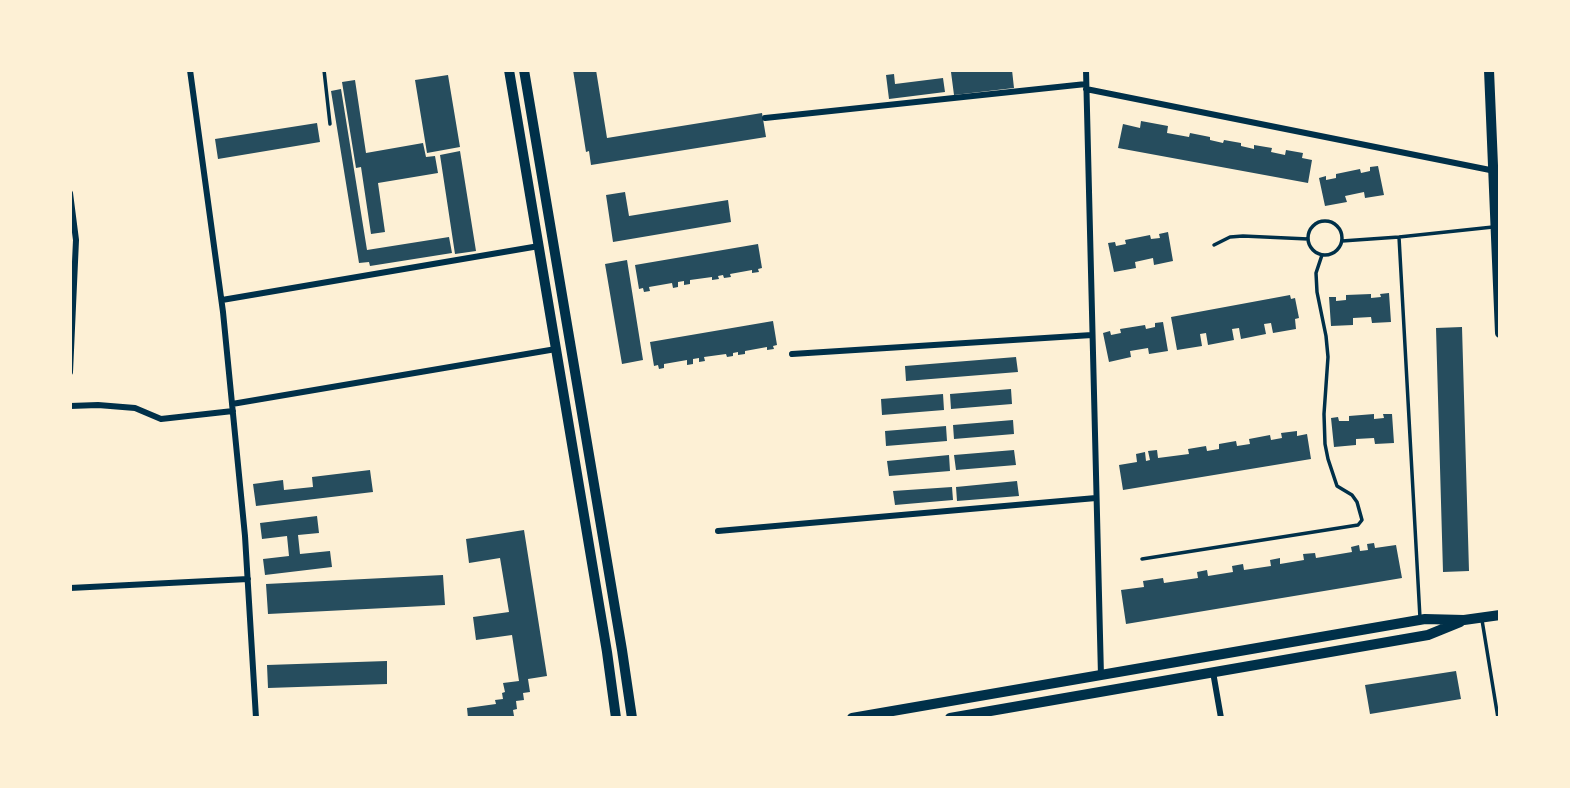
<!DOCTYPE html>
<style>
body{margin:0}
#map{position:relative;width:1570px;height:788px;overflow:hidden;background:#fdf0d5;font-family:"Noto Sans",sans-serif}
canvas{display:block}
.frame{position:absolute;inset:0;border:72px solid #fdf0d5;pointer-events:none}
</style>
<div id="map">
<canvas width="1570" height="788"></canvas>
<div class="frame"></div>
</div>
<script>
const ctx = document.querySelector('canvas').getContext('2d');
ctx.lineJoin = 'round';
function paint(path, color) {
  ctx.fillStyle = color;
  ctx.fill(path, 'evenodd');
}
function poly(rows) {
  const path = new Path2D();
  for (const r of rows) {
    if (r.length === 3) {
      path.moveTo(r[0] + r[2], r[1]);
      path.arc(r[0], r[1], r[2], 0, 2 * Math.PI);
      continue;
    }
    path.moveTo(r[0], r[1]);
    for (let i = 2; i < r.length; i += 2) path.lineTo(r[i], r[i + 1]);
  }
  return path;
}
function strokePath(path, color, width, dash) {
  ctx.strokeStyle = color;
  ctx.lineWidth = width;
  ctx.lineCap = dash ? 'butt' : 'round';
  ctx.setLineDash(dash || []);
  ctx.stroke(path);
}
paint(poly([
 [573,70,596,70,607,138,762,113,766,137,591,165,589,151,586,152],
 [971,70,1012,70,1014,88,954,95,951,72],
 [894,74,895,84,943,78,945,92,889,99,886,75],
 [448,75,460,147,427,153,415,80],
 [355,80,366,153,423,143,426,157,435,156,438,173,378,183,385,232,371,234,361,167,356,168,342,82],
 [341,89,367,250,449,237,452,253,370,266,369,262,359,263,331,91],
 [1141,121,1168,126,1167,133,1189,137,1190,133,1210,137,1210,140,1223,143,1224,140,1241,143,1241,146,1254,149,1254,145,1272,148,1271,152,1285,155,1286,150,1303,153,1302,158,1312,160,1308,183,1118,148,1123,124,1140,128],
 [317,123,320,142,218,159,215,139],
 [460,151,476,251,455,254,440,155],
 [1378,166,1384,195,1365,198,1364,192,1345,196,1347,202,1325,206,1319,178,1326,176,1326,180,1336,178,1336,174,1360,169,1361,173,1370,171,1370,167],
 [625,192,629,216,728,200,731,222,613,242,606,195],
 [1168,232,1173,261,1154,265,1153,258,1135,262,1136,268,1114,272,1108,243,1115,242,1116,246,1126,244,1125,240,1150,235,1151,239,1160,238,1159,234],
 [758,244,762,268,758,269,759,272,752,273,752,270,730,274,731,277,724,278,723,275,718,276,719,279,712,280,712,277,690,280,690,284,684,285,684,281,678,282,678,287,673,288,672,283,649,287,650,291,644,292,643,288,639,289,635,265],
 [627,260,643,360,622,364,605,264],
 [1389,293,1391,322,1372,323,1371,317,1353,318,1353,325,1331,326,1329,297,1336,297,1336,301,1346,300,1346,295,1371,294,1371,298,1381,297,1380,294],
 [1290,295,1291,299,1295,298,1299,318,1295,319,1296,329,1273,333,1271,323,1264,324,1266,334,1241,339,1239,328,1232,329,1234,340,1208,345,1206,333,1200,334,1202,346,1177,350,1171,317],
 [773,321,777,345,773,346,774,349,767,350,767,347,745,351,745,354,738,355,738,352,733,353,733,356,727,357,726,354,704,357,705,361,699,362,699,358,693,359,693,364,687,365,687,360,664,364,664,368,659,369,658,365,654,366,650,342],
 [1163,322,1168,351,1149,354,1148,348,1130,351,1131,357,1109,362,1103,333,1110,331,1111,335,1121,333,1120,329,1145,325,1146,329,1155,327,1155,323],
 [1462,327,1469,571,1443,572,1436,328],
 [1016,357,1018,372,906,381,905,366],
 [1011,389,1012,404,951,409,950,394],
 [943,394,944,410,882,415,881,399],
 [1374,414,1374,419,1384,418,1383,414,1392,414,1394,443,1375,444,1374,438,1356,439,1356,445,1334,447,1331,418,1338,417,1339,421,1349,421,1349,416],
 [1013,420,1014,434,954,439,953,425],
 [946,426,947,441,886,446,885,431],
 [1297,431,1297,436,1307,434,1311,459,1123,490,1119,465,1137,462,1136,454,1145,452,1146,461,1150,460,1148,451,1157,450,1158,458,1189,454,1188,449,1206,446,1207,451,1219,449,1219,444,1236,441,1237,446,1250,444,1249,439,1270,435,1271,440,1282,438,1281,433],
 [1014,450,1016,465,956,470,954,455],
 [949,455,950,471,889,476,887,461],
 [370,470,373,492,256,506,253,484,283,480,284,490,313,487,312,477],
 [1017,481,1019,496,957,501,956,487],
 [952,487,953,500,895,505,893,491],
 [317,516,319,533,298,535,300,554,330,551,332,567,265,575,263,559,289,556,287,536,262,539,260,523],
 [524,530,547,676,528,679,530,692,523,693,524,700,516,701,517,709,513,710,514,716,508,718,468,718,467,708,496,704,495,700,503,699,502,693,505,692,503,683,519,681,512,635,476,640,473,617,509,612,500,558,469,563,466,539],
 [1374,543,1375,548,1396,545,1402,578,1126,624,1121,590,1144,587,1143,581,1163,578,1164,583,1198,578,1197,572,1207,570,1208,576,1233,572,1232,566,1243,564,1244,570,1271,566,1270,560,1280,558,1280,564,1304,560,1303,554,1315,553,1316,558,1352,552,1351,547,1359,545,1360,551,1368,550,1367,544],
 [443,575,445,605,268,614,266,584],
 [387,661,387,684,268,688,267,665],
 [1456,671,1461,699,1370,714,1365,685]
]), '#264d5e');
strokePath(poly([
 [324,70,330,124],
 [1325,238,17],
 [1399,237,1420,618],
 [1342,241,1399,237,1493,227],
 [1214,245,1230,237,1243,236,1308,239],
 [1142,559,1358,525,1362,520,1357,502,1352,495,1337,486,1328,459,1325,444,1324,414,1328,357,1326,336,1317,292,1316,273,1322,255],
 [1482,620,1498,718]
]), '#003049', 3.5);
strokePath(poly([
 [190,70,223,312,245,536,256,718],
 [1086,70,1101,676],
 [1086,89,1500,172],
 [765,118,1086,84],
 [70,193,76,240,70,372],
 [222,300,539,246],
 [792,354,1092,335],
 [232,404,556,349],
 [70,406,98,405,135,408,161,419,233,411],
 [718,531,1096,498],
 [70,588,248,579],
 [1213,672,1221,718]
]), '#003049', 6);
strokePath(poly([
 [1489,70,1500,333],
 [852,718,1425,619,1464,620,1500,615],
 [950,718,1428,635,1460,622]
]), '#003049', 10);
strokePath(poly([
 [509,70,607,652,616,718],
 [524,70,622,650,632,718]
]), '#003049', 10);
</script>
